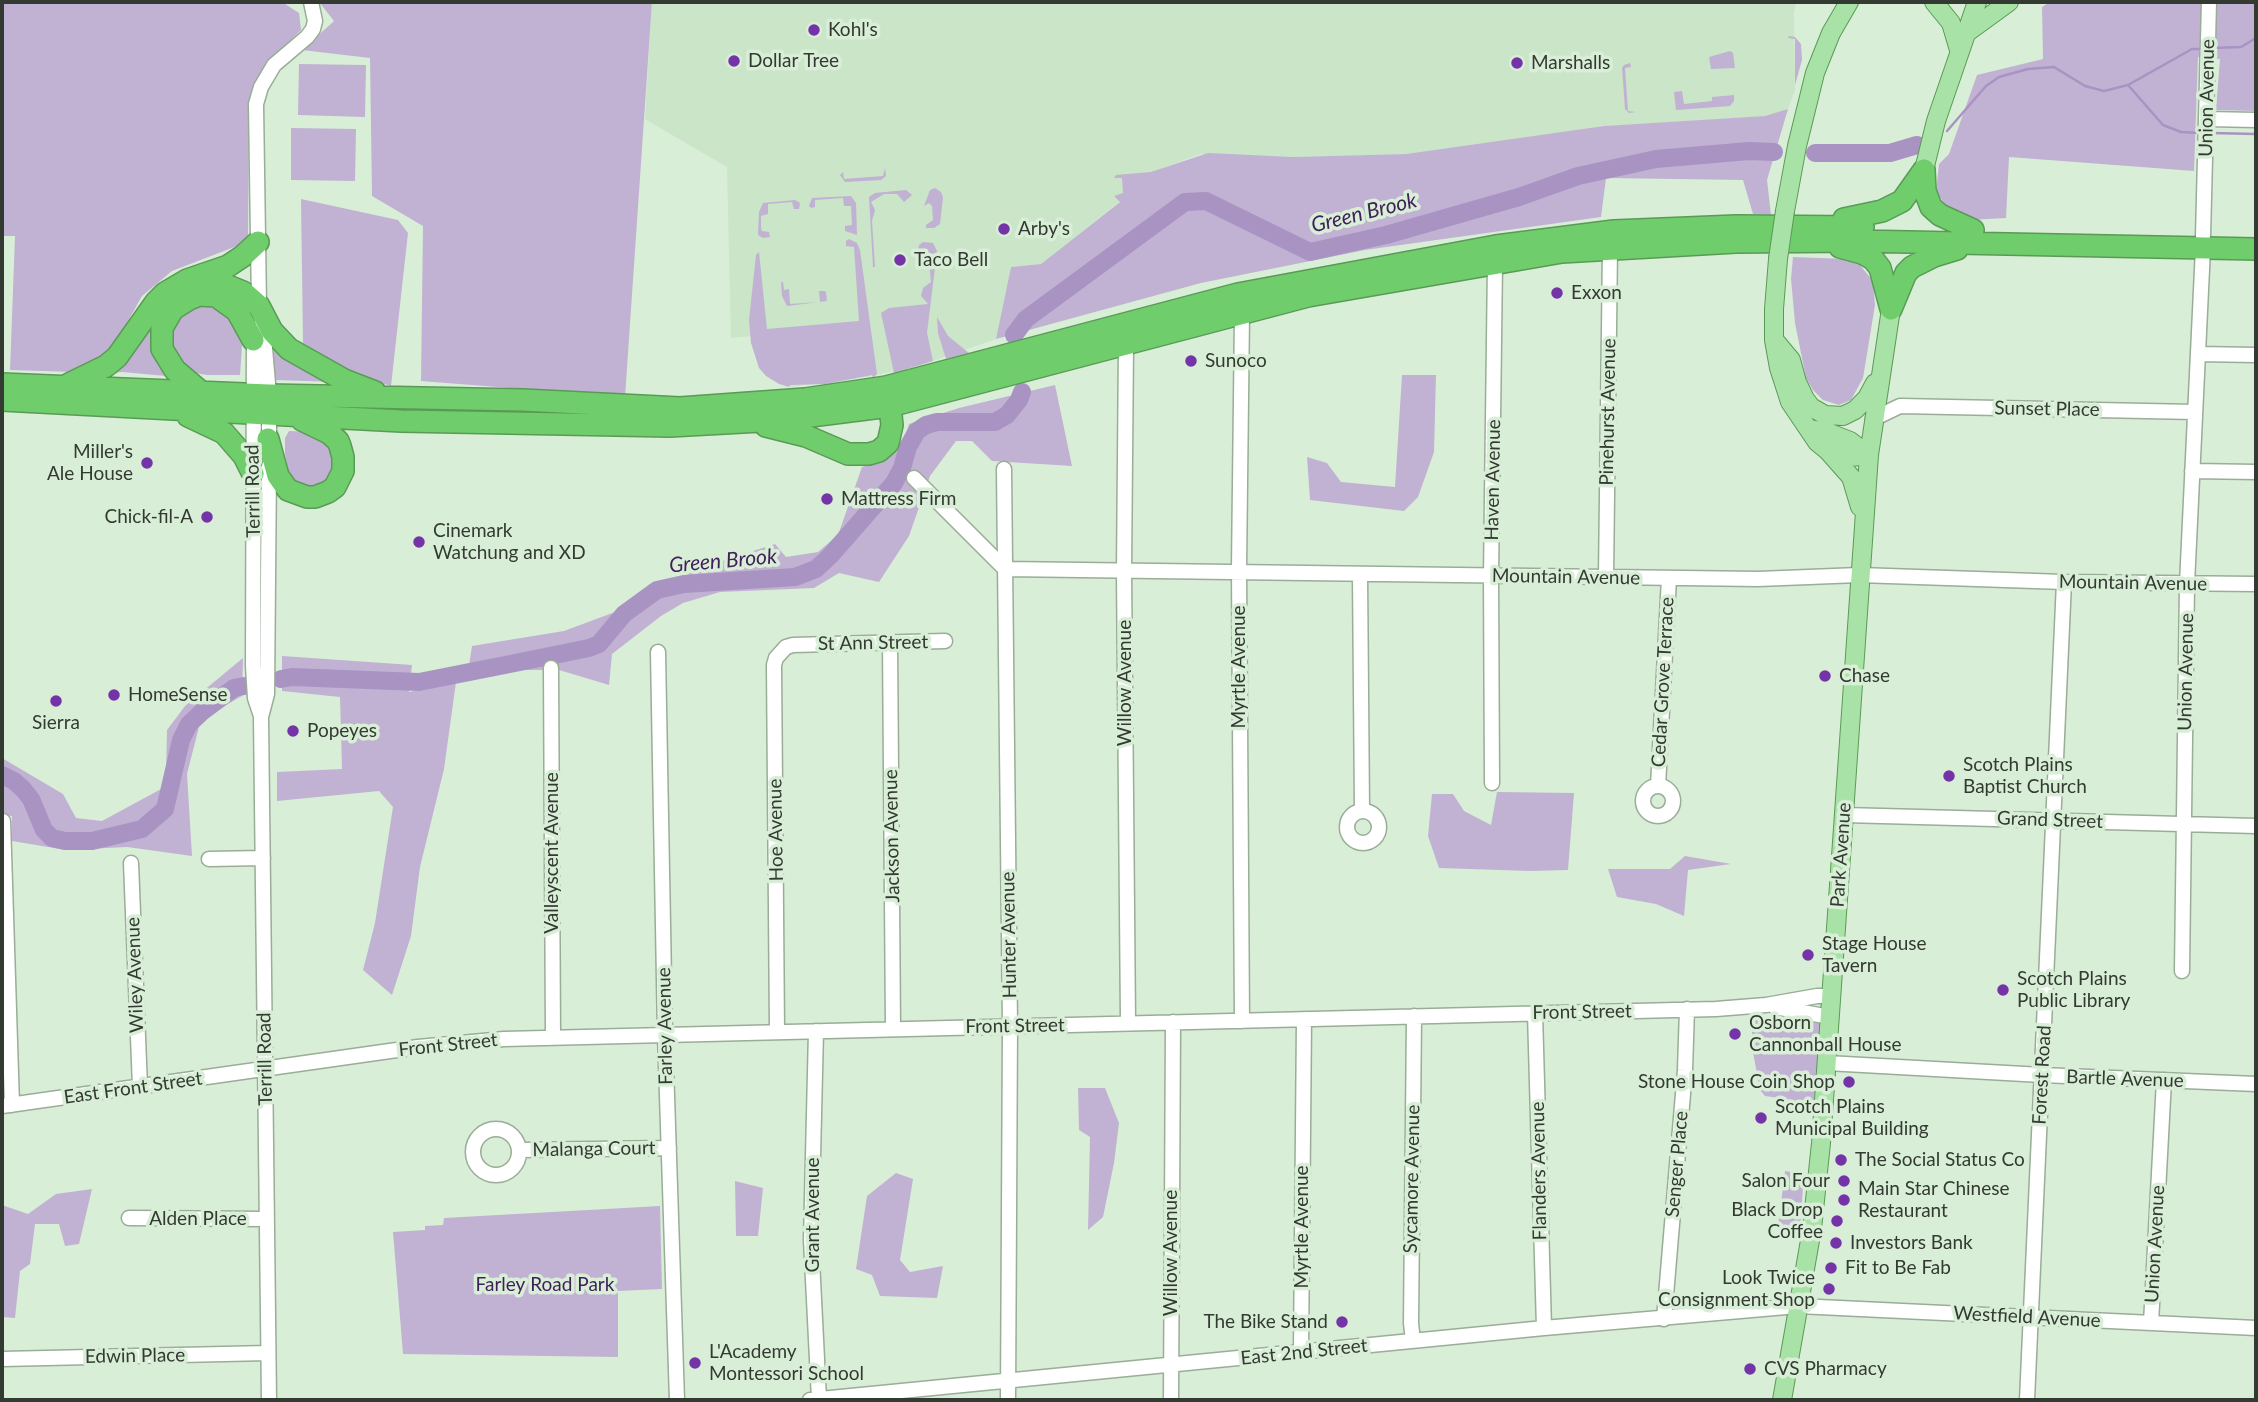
<!DOCTYPE html>
<style>
body{margin:0}
#map{position:relative;width:2258px;height:1402px;overflow:hidden;background:#d9eed7;font-family:Lato,sans-serif}
canvas{display:block}
.frame{position:absolute;inset:0;border:4px solid #323a31;pointer-events:none}
</style>
<div id="map">
<canvas width="2258" height="1402"></canvas>
<div class="frame"></div>
</div>
<script>
const ctx = document.querySelector('canvas').getContext('2d');
ctx.lineJoin = 'round';
function paint(path, color) {
  ctx.fillStyle = color;
  ctx.fill(path, 'evenodd');
}
function poly(rows) {
  const path = new Path2D();
  for (const r of rows) {
    if (r.length === 3) {
      path.moveTo(r[0] + r[2], r[1]);
      path.arc(r[0], r[1], r[2], 0, 2 * Math.PI);
      continue;
    }
    path.moveTo(r[0], r[1]);
    for (let i = 2; i < r.length; i += 2) path.lineTo(r[i], r[i + 1]);
  }
  return path;
}
function strokePath(path, color, width, dash) {
  ctx.strokeStyle = color;
  ctx.lineWidth = width;
  ctx.lineCap = dash ? 'butt' : 'round';
  ctx.setLineDash(dash || []);
  ctx.stroke(path);
}
function drawText(font, color, halo, rows, align = 'center') {
  ctx.font = font + ' Lato,sans-serif';
  ctx.lineWidth = 7;
  ctx.setLineDash([]);
  ctx.textBaseline = 'middle';
  ctx.strokeStyle = halo;
  ctx.fillStyle = color;
  for (const [text, x, y, turn = 0] of rows) {
    ctx.save();
    ctx.translate(x, y);
    ctx.rotate((+turn || 0) * Math.PI / 180);
    ctx.textAlign = isNaN(turn) ? turn : align;
    if (halo) ctx.strokeText(text, 0, 0);
    ctx.fillText(text, 0, 0);
    ctx.restore();
  }
}
paint(poly([
 [652,2,1796,2,1794,13,1795,90,1788,109,1769,116,1604,126,1407,154,1293,157,1200,154,1160,169,1041,264,1011,267,996,339,921,365,867,377,789,387,785,333,731,338,727,167,645,119]
]), '#cae5c8');
paint(poly([
 [2,2,282,2,299,13,301,30,264,66,249,107,248,236,237,246,172,271,142,296,119,337,103,356,73,372,10,370,15,236,2,236],
 [319,2,652,2,625,397,421,381,423,226,372,196,370,58,302,50,334,21],
 [2050,2,2256,2,2256,111,2216,110,2220,59,2198,57,2194,171,2009,157,2006,218,1969,220,1951,212,1936,192,1939,164,1949,154,1977,75,2043,59,2042,7],
 [1789,36,1795,37,1801,44,1802,60,1795,85,1795,39,1788,38],
 [1730,51,1733,53,1735,68,1711,69,1709,57],
 [1630,63,1631,67,1625,68,1628,111,1636,112,1629,113,1625,109,1622,68,1624,65],
 [299,64,366,65,365,117,298,115],
 [1682,91,1684,104,1712,101,1712,97,1734,95,1734,101,1730,106,1676,110,1674,92],
 [1788,109,1767,180,1771,215,1753,214,1743,180,1606,178,1601,217,1365,250,1201,283,996,339,1011,267,1041,264,1120,202,1114,196,1123,193,1122,178,1114,178,1116,175,1151,172,1208,153,1293,157,1406,154,1604,126,1765,116],
 [291,128,356,129,355,181,291,180],
 [885,168,886,176,881,180,845,182,840,175,843,172,844,179,883,176],
 [935,188,941,192,943,197,940,224,934,228,926,228,926,225,933,220,932,206,929,203,924,206,930,190],
 [906,190,912,195,904,202,897,194,884,194,871,202,875,210,872,221,875,267,873,267,869,197,875,193],
 [851,196,856,203,857,235,845,231,845,226,852,225,851,206,844,206,843,198,815,200,815,207,811,208,809,206,812,198],
 [301,199,398,220,408,233,391,386,358,376,303,343],
 [795,200,800,203,799,209,794,209,792,202,768,204,768,214,761,216,761,227,762,231,769,232,770,237,763,238,758,235,759,212,763,203],
 [849,239,857,243,860,250,877,374,873,378,872,375,826,384,790,385,789,387,779,384,766,376,759,368,751,343,749,320,756,255,759,252,767,329,859,321,854,247,846,246,846,241],
 [923,242,933,243,937,251,927,333,933,361,894,373,881,313,889,308,928,304,921,296,923,288,931,282,928,252,926,250,920,253,918,251,919,245],
 [1793,257,1846,259,1859,264,1873,281,1875,305,1863,378,1851,400,1839,405,1823,400,1813,390,1806,378,1795,323,1791,279],
 [781,282,783,282,784,290,789,289,790,304,820,302,819,291,824,291,826,292,827,301,787,306,782,296],
 [169,301,157,324,151,348,166,376,122,372,105,374],
 [204,303,219,306,238,324,242,346,240,375,207,375,189,372,169,348,170,330,182,313],
 [937,317,948,336,969,353,946,359,938,333],
 [273,342,337,382,275,380],
 [1402,375,1436,375,1434,452,1418,497,1404,511,1310,500,1307,457,1327,463,1341,482,1395,487],
 [1055,385,1072,466,992,461,972,441,956,441,930,476,909,536,879,582,839,573,814,588,720,592,683,603,661,616,612,654,609,685,559,670,513,670,467,678,472,646,564,631,615,612,640,594,709,565,775,544,786,557,818,552,838,535,862,467,887,459,903,444,909,424,959,408],
 [289,431,318,432,329,438,338,473,318,490,291,484,285,454,285,438],
 [282,656,412,665,409,692,456,682,444,769,420,867,411,936,392,995,363,970,375,923,393,807,379,791,277,801,277,772,342,769,340,697,282,691],
 [243,658,242,696,208,715,199,727,187,774,192,856,127,847,66,850,12,841,12,816,2,815,2,758,63,794,76,818,102,821,163,788,166,774,167,730,185,706],
 [1497,792,1574,793,1568,870,1530,871,1439,868,1428,836,1432,794,1453,794,1464,811,1491,825],
 [1685,856,1731,864,1688,870,1684,916,1656,904,1617,897,1608,869,1670,869],
 [1752,1016,1816,1019,1821,1024,1813,1116,1792,1112,1793,1100,1765,1096,1760,1090,1752,1047],
 [1078,1088,1105,1088,1119,1123,1114,1163,1103,1217,1088,1230,1090,1137,1079,1130],
 [1785,1171,1804,1174,1800,1229,1778,1227],
 [896,1173,913,1179,900,1260,910,1272,943,1266,937,1298,880,1296,872,1275,856,1269,867,1196],
 [735,1181,763,1188,758,1236,736,1236],
 [92,1189,79,1244,65,1246,59,1224,35,1224,30,1264,20,1271,15,1318,2,1317,2,1205,28,1214,56,1194],
 [660,1206,662,1289,618,1291,618,1357,403,1354,393,1232,425,1230,425,1226,443,1225,444,1218]
]), '#c1b2d3');
strokePath(poly([
 [2213,48,2241,47,2256,38],
 [2128,85,2163,125,2181,132,2200,133],
 [1947,131,1986,86,1999,77,2028,69,2054,67,2085,86,2104,91,2128,85,2192,49,2203,49],
 [2211,133,2256,134]
]), '#a993c2', 2.5);
strokePath(poly([
 [1815,153,1890,153,1917,145],
 [1014,335,1026,319,1185,202,1206,201,1310,252,1386,235,1519,197,1578,176,1656,159,1749,151,1774,152],
 [281,679,292,677,419,682,505,665,589,648,599,644,624,614,657,590,684,584,795,577,816,569,830,556,894,483,902,468,908,447,917,431,926,425,937,422,995,422,1007,415,1019,400,1022,392],
 [2,775,14,781,23,789,31,799,44,830,52,838,65,841,92,841,142,829,165,809,181,740,189,724,203,711,234,688,244,686]
]), '#a993c2', 18);
const minor = poly([
 [2207,119,2256,120],
 [2203,236,2209,2],
 [1242,313,1239,569,1242,1021],
 [254,331,253,666,255,698,261,716],
 [1126,343,1124,572,1128,1023],
 [2198,354,2256,355],
 [1873,419,1900,406,2195,412],
 [269,445,269,395,263,325,259,306,256,104,261,87,274,65,307,37,313,29,315,21,311,2],
 [1004,469,1010,1026,1008,1400],
 [2192,471,2256,472],
 [914,478,1005,569,1758,579,1859,575,2064,582,2256,584],
 [1360,574,1362,810],
 [1606,577,1610,247],
 [890,642,893,1029],
 [658,652,665,1035,677,1400],
 [551,668,553,1038],
 [1492,783,1491,576,1495,262],
 [1658,801,15],
 [1658,786,1669,578],
 [1363,827,16],
 [1844,815,2256,826],
 [3,821,12,1105],
 [209,859,263,858],
 [131,863,140,1087],
 [2182,971,2187,584,2203,248],
 [1775,1007,1830,1017],
 [1535,1013,1544,1328],
 [816,1031,811,1240,819,1399],
 [777,1032,774,665,776,658,786,647,793,645,945,641],
 [1827,1063,2042,1075,2256,1084],
 [2,1106,418,1047,504,1039,1716,1009,1766,1005,1817,996,1832,996],
 [496,1152,23],
 [519,1150,669,1148],
 [129,1218,266,1219],
 [1664,1319,1685,1070,1687,1009],
 [2151,1323,2164,1080],
 [1413,1341,1411,1323,1414,1016],
 [1301,1351,1304,1019],
 [2,1359,268,1353],
 [269,1400,261,717,267,694,269,466],
 [810,1400,1544,1328,1798,1306,2256,1328],
 [1171,1400,1173,1022],
 [2027,1400,2064,582]
]);
const major = poly([
 [1934,2,1951,23,1959,50],
 [1965,34,2009,2],
 [1924,170,1936,121,1977,2],
 [1785,211,1797,146,1815,73,1831,33,1849,2],
 [1778,259,1774,309,1774,340,1779,368,1790,402,1817,442,1828,451,1850,457,1869,455],
 [1776,342,1791,360,1797,382,1805,399,1811,407,1825,415,1843,416,1855,410,1867,398,1875,383],
 [1810,429,1827,432,1850,441,1869,455],
 [1828,451,1851,477,1860,507],
 [1782,1400,1812,1229,1821,1143,1869,455,1891,309]
]);
const highway = poly([
 [1924,170,1925,191,1931,207,1940,215,1973,230],
 [1844,219,1882,211,1902,201,1924,170],
 [1840,247,1862,253,1873,259,1880,268,1891,309],
 [196,281,216,281,243,292,259,306,272,331,289,349,344,380,375,392],
 [1891,309,1906,273,1912,267,1934,256,1957,249],
 [2,384,269,395,523,400,680,408,805,399,886,387,1238,294,1496,246,1614,231,1736,226,1863,227],
 [69,384,106,366,117,357,156,302,165,293,187,280,228,266,243,256,258,242],
 [201,392,175,370,162,349,162,328,173,309,189,299,199,295,216,296,237,311,253,340],
 [2,400,401,421,670,426,779,420,890,406,1308,296,1562,252,1736,242,1858,241,2256,249],
 [188,416,224,433,244,456,253,474],
 [766,426,806,436,848,454,869,454,879,451,888,443,892,425,890,406],
 [268,439,278,476,288,490,307,497,315,497,328,492,335,487,343,471,343,457,340,446,338,441,329,433,302,420]
]);
strokePath(minor, '#99ad97', 17);
strokePath(major, '#5a9a57', 20);
strokePath(highway, '#5a9a57', 24);
strokePath(minor, '#fff', 14);
strokePath(major, '#a9e2a6', 18);
strokePath(highway, '#6fce6b', 21);
const majorBridge = poly([
 [1778,259,1785,211]
]);
strokePath(majorBridge, '#5a9a57', 20, []);
strokePath(majorBridge, '#a9e2a6', 18);
for (const [x, y, r, color] of [
 [814,30,7,"#7533a8"],
 [734,61,7,"#7533a8"],
 [1517,63,7,"#7533a8"],
 [1004,229,7,"#7533a8"],
 [900,260,7,"#7533a8"],
 [1557,293,7,"#7533a8"],
 [1191,361,7,"#7533a8"],
 [147,463,7,"#7533a8"],
 [827,499,7,"#7533a8"],
 [207,517,7,"#7533a8"],
 [419,542,7,"#7533a8"],
 [1825,676,7,"#7533a8"],
 [114,695,7,"#7533a8"],
 [56,701,7,"#7533a8"],
 [293,731,7,"#7533a8"],
 [1949,776,7,"#7533a8"],
 [1808,955,7,"#7533a8"],
 [2003,990,7,"#7533a8"],
 [1735,1034,7,"#7533a8"],
 [1849,1082,7,"#7533a8"],
 [1761,1118,7,"#7533a8"],
 [1841,1160,7,"#7533a8"],
 [1844,1181,7,"#7533a8"],
 [1844,1200,7,"#7533a8"],
 [1837,1221,7,"#7533a8"],
 [1836,1243,7,"#7533a8"],
 [1831,1268,7,"#7533a8"],
 [1829,1289,7,"#7533a8"],
 [1342,1322,7,"#7533a8"],
 [695,1363,7,"#7533a8"],
 [1750,1369,7,"#7533a8"]
]) {
  const dot = new Path2D();
  dot.arc(x, y, r, 0, 2 * Math.PI);
  ctx.fillStyle = color;
  ctx.fill(dot);
  strokePath(dot, '#d9eed7', 2.5);
}
drawText('19px', '#323a31', '#d9eed7', [
 ["Kohl's",828,30],
 ["Dollar Tree",748,61],
 ["Marshalls",1531,63],
 ["Arby's",1018,229],
 ["Taco Bell",914,260],
 ["Exxon",1571,293],
 ["Sunoco",1205,361],
 ["Miller's",133,452,"right"],
 ["Ale House",133,474,"right"],
 ["Mattress Firm",841,499],
 ["Chick-fil-A",193,517,"right"],
 ["Cinemark",433,531],
 ["Watchung and XD",433,553],
 ["Chase",1839,676],
 ["HomeSense",128,695],
 ["Sierra",56,723,"center"],
 ["Popeyes",307,731],
 ["Scotch Plains",1963,765],
 ["Baptist Church",1963,787],
 ["Stage House",1822,944],
 ["Tavern",1822,966],
 ["Scotch Plains",2017,979],
 ["Public Library",2017,1001],
 ["Osborn",1749,1023],
 ["Cannonball House",1749,1045],
 ["Stone House Coin Shop",1835,1082,"right"],
 ["Scotch Plains",1775,1107],
 ["Municipal Building",1775,1129],
 ["The Social Status Co",1855,1160],
 ["Salon Four",1830,1181,"right"],
 ["Main Star Chinese",1858,1189],
 ["Restaurant",1858,1211],
 ["Black Drop",1823,1210,"right"],
 ["Coffee",1823,1232,"right"],
 ["Investors Bank",1850,1243],
 ["Fit to Be Fab",1845,1268],
 ["Look Twice",1815,1278,"right"],
 ["Consignment Shop",1815,1300,"right"],
 ["The Bike Stand",1328,1322,"right"],
 ["L'Academy",709,1352],
 ["Montessori School",709,1374],
 ["CVS Pharmacy",1764,1369]
], 'left');
drawText('19px', '#323a31', '#d9eed7', [
 ["Union Avenue",2207,98,-89],
 ["Sunset Place",2047,409,1],
 ["Pinehurst Avenue",1608,412,-89],
 ["Haven Avenue",1493,480,-89],
 ["Terrill Road",253,491,-91],
 ["Mountain Avenue",1566,577,1],
 ["Mountain Avenue",2133,583,1],
 ["St Ann Street",873,643,-1],
 ["Myrtle Avenue",1239,667,-90],
 ["Union Avenue",2186,672,-89],
 ["Cedar Grove Terrace",1663,682,-87],
 ["Willow Avenue",1125,683,-90],
 ["Grand Street",2050,820,2],
 ["Hoe Avenue",776,830,-91],
 ["Jackson Avenue",892,836,-91],
 ["Valleyscent Avenue",552,853,-90],
 ["Park Avenue",1841,855,-86],
 ["Hunter Avenue",1009,935,-91],
 ["Wiley Avenue",135,975,-92],
 ["Front Street",1582,1012,-1],
 ["Farley Avenue",665,1026,-91],
 ["Front Street",1015,1026,-1],
 ["Front Street",448,1045,-6],
 ["Terrill Road",265,1059,-91],
 ["Forest Road",2042,1075,-87],
 ["Bartle Avenue",2125,1079,2],
 ["East Front Street",133,1088,-8],
 ["Malanga Court",594,1149,-1],
 ["Senger Place",1677,1164,-85],
 ["Flanders Avenue",1539,1171,-91],
 ["Sycamore Avenue",1412,1179,-89],
 ["Grant Avenue",813,1215,-90],
 ["Alden Place",198,1219],
 ["Myrtle Avenue",1302,1227,-90],
 ["Union Avenue",2155,1244,-87],
 ["Willow Avenue",1171,1253,-90],
 ["Westfield Avenue",2027,1317,3],
 ["East 2nd Street",1304,1352,-6],
 ["Edwin Place",135,1356,-1]
]);
drawText('19px', '#3e1f58', '#d9eed7', [
 ["Farley Road Park",545,1285]
]);
drawText('italic 21px', '#3f2059', '#d9eed7', [
 ["Green Brook",1364,213,-14],
 ["Green Brook",723,561,-5]
]);
</script>
